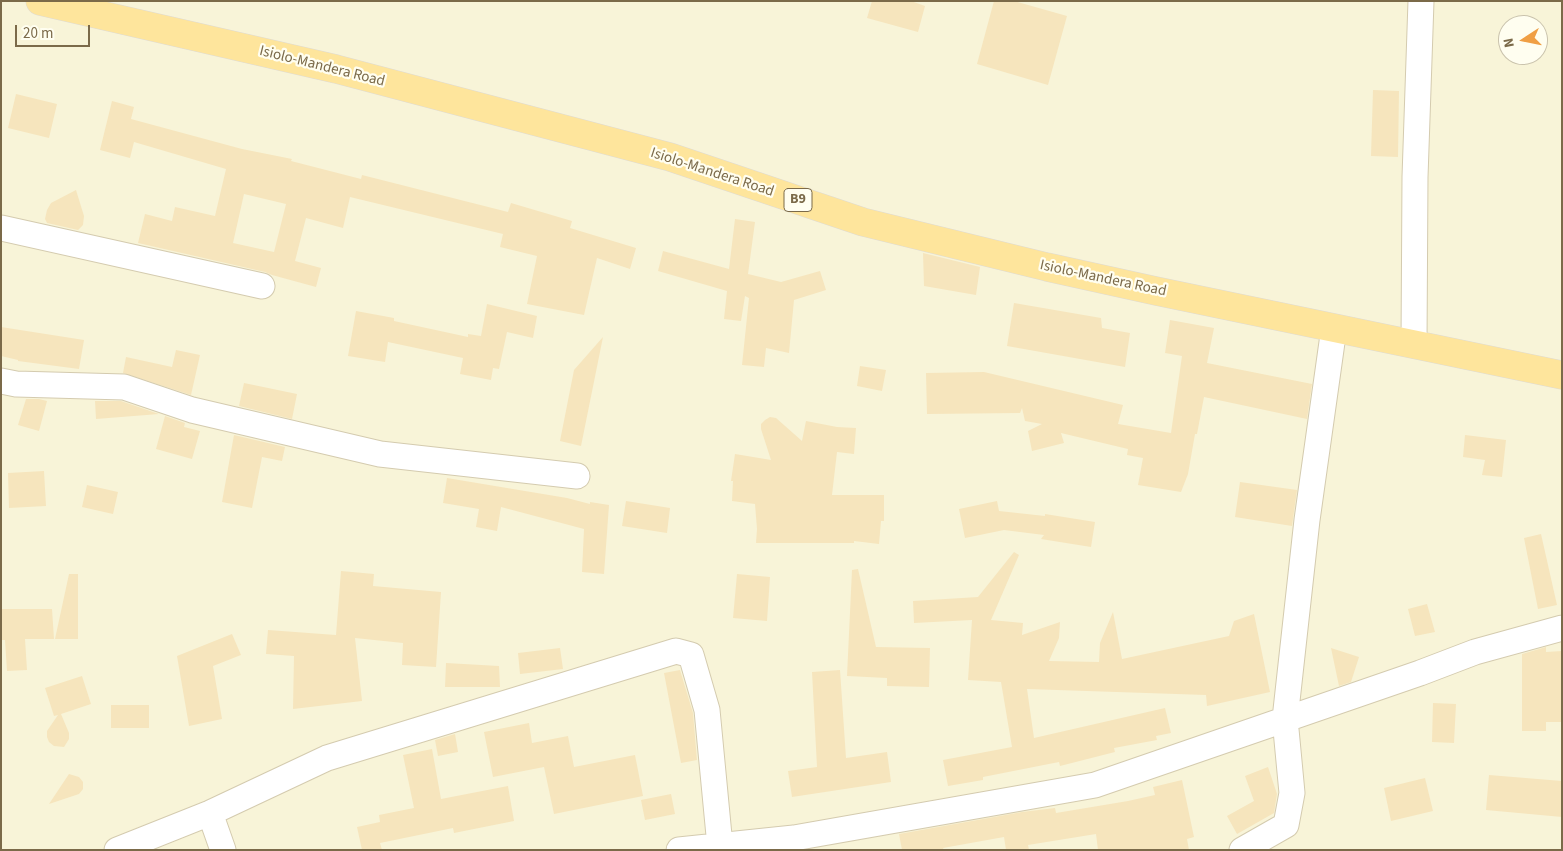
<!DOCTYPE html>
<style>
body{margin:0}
#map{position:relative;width:1563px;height:851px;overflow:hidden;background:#fefce8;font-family:"Source Sans 3",sans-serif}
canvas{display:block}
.frame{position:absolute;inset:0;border:2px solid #7b6a49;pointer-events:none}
.north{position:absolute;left:1498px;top:15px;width:50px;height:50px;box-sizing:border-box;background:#fffef0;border:1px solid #cac3ad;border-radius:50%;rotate:259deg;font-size:14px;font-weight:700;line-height:20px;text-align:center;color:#7b6a49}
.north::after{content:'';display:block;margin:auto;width:18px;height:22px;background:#f09f44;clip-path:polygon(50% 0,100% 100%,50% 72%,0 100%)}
.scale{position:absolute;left:15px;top:25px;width:75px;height:22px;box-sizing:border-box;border:2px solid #7b6a49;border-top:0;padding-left:6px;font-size:15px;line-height:18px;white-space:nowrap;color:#7b6a49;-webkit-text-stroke:4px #fffef0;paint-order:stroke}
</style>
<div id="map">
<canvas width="1563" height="851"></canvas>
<div class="frame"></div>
<div class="north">N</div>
<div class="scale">20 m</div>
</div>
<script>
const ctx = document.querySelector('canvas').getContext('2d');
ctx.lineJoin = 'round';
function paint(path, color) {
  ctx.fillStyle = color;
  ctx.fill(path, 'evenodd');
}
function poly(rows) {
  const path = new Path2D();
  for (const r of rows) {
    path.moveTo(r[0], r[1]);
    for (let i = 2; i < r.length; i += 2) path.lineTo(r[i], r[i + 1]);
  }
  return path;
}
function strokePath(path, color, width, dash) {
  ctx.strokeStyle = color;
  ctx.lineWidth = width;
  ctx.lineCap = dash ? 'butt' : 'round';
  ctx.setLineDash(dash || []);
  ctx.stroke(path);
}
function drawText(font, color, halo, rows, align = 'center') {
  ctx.font = font + ' "Source Sans 3",sans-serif';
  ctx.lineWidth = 4.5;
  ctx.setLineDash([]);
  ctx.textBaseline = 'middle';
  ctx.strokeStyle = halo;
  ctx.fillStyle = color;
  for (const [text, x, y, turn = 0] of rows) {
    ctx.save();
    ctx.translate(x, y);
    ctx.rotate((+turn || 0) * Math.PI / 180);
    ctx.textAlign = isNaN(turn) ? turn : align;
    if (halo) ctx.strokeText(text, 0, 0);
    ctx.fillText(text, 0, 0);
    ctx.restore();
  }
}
paint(poly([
 [1,1,1562,1,1562,850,1,850],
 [1508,25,1538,25,1538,55,1508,55]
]), '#f8f4d8');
paint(poly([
 [872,1,911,1,925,6,918,32,867,18],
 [994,1,1014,1,1067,16,1048,85,977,64],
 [1373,90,1399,91,1398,157,1371,156],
 [16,94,57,104,49,138,8,128],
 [112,101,134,107,131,119,242,149,292,159,291,161,361,179,362,175,508,212,511,203,572,221,570,228,636,248,630,269,597,258,584,315,527,304,537,256,500,247,503,234,350,197,343,228,306,218,295,261,321,268,316,287,272,275,265,272,138,243,145,214,172,221,175,207,215,216,226,169,134,142,130,158,100,150],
 [244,194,286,204,274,252,233,243],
 [76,190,84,216,83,225,78,230,47,223,45,219,47,210,51,203],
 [735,219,755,222,748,274,781,282,820,271,826,290,794,300,789,353,766,348,764,367,742,365,749,298,745,296,741,321,724,319,727,291,658,271,663,251,729,269],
 [923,253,980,267,976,295,924,286],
 [1014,303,1101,318,1102,328,1130,333,1125,367,1007,346],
 [487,304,537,316,533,338,507,332,499,369,493,368,491,380,460,374,463,358,388,342,385,362,348,356,356,311,394,318,394,321,468,337,468,334,481,336],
 [1170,320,1214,328,1207,363,1312,384,1307,419,1204,397,1197,434,1195,434,1188,474,1181,492,1138,485,1143,458,1127,455,1128,449,1061,433,1064,443,1032,451,1028,431,1042,424,1025,421,1022,408,1020,413,927,414,926,373,984,372,1123,405,1118,424,1171,433,1182,356,1165,353],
 [1,327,84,340,79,369,18,361,18,360,1,356],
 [603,337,581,446,560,441,574,370],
 [176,350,200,355,191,395,123,373,126,357,172,367],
 [860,366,886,370,882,391,857,386],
 [244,383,297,394,292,419,239,406],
 [26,399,39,399,47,401,39,431,18,425],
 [95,401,121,401,159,414,96,419],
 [165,416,185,423,184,427,200,431,192,459,156,449],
 [770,417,776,418,802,441,806,421,837,427,856,428,854,454,837,452,832,495,884,495,884,521,881,521,879,544,854,541,854,543,756,543,757,529,755,504,732,501,733,481,731,481,735,454,771,460,761,429,761,424,765,420],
 [234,435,285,447,282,461,262,457,252,508,222,502],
 [1465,435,1506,440,1502,477,1482,475,1485,460,1463,457],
 [44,471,46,506,9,508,8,473],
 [447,478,567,498,590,504,590,502,609,505,604,574,582,572,584,529,501,507,497,531,476,527,479,509,443,503],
 [1240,482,1297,490,1292,526,1235,517],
 [87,485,118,492,113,514,82,507],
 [626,501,670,508,667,533,622,526],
 [997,501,999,511,1045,516,1045,514,1095,522,1091,547,1041,539,1044,535,1004,530,965,538,959,509],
 [1541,534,1557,605,1538,609,1524,538],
 [1014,552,1019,555,991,620,1023,623,1022,635,1060,622,1059,638,1049,661,1099,662,1100,643,1113,612,1122,659,1229,636,1234,621,1254,614,1270,692,1207,706,1206,695,1027,689,1034,738,1165,708,1171,733,1156,736,1157,740,1114,748,1115,752,1060,766,1059,762,983,777,983,780,948,786,943,760,1012,747,1001,682,968,680,972,620,914,623,913,601,978,597],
 [858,569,876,647,930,648,929,687,887,686,887,678,847,676,852,570],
 [341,571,374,574,373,586,441,592,436,667,402,665,403,643,355,638,362,701,293,709,294,656,266,654,268,630,336,635],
 [69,574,78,574,78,639,55,639],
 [737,574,770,577,767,621,733,618],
 [1427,604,1435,632,1415,636,1408,609],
 [1,609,52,609,54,639,25,639,27,670,7,671,5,640,1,640],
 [232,634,241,655,213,666,222,719,189,726,177,656],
 [1546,647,1546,652,1562,651,1562,722,1546,722,1546,731,1522,731,1522,654],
 [560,648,563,669,520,674,518,653],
 [1331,648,1359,657,1351,682,1339,686],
 [446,663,499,666,500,687,445,687],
 [680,670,693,713,697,760,681,763,664,673],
 [840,670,846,758,887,752,891,782,792,797,788,771,817,767,812,672],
 [82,676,91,704,61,714,69,733,69,739,64,747,54,746,49,742,47,737,47,731,58,715,54,716,45,688],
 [1433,703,1456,704,1454,743,1432,742],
 [111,705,149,705,149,728,111,728],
 [529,723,532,743,568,736,574,767,635,755,643,796,554,814,544,767,493,777,484,732],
 [455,734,458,752,438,756,435,740],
 [432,749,441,799,508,786,514,821,454,833,453,828,380,843,382,850,362,850,357,827,380,822,379,815,414,808,403,755],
 [1268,767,1277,794,1274,813,1237,834,1227,816,1254,801,1245,776],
 [69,774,79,777,83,782,83,789,79,794,49,804],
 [1489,775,1562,781,1562,817,1486,810],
 [1425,778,1433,811,1391,821,1384,788],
 [1182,780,1194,837,1187,839,1189,850,1098,850,1096,834,1028,845,1029,850,1006,850,1004,837,943,848,944,850,902,850,899,834,1022,812,1055,808,1056,813,1128,801,1155,795,1153,787],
 [671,794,675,814,645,820,641,800]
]), '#f6e5bd');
const minor = poly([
 [1,228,262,286],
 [1414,344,1415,177,1421,1],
 [1,381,16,384,124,387,192,410,380,454,577,476],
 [210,813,223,850],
 [117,850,210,813,327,758,676,651,691,655,707,710,720,846],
 [679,850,794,838,1095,785,1420,673,1475,652,1562,628],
 [1242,850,1286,825,1292,793,1285,719,1307,520,1334,328]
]);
const trunk = poly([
 [40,1,336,69,670,157,863,222,1047,267,1156,291,1562,375]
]);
strokePath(minor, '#d4cbaf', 27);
strokePath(trunk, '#dfdbd3', 29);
strokePath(minor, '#fff', 25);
strokePath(trunk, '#fee59c', 28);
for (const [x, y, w] of [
 [798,200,28]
]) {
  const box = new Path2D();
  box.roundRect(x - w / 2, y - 11.5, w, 23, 4);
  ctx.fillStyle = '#fffef0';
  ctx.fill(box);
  strokePath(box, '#7b6a49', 1);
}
drawText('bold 14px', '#7b6a49', null, [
 ["B9",798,200]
]);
drawText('15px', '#7b6a49', '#fffef0', [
 ["Isiolo-Mandera Road",322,67,14],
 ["Isiolo-Mandera Road",712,173,18],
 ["Isiolo-Mandera Road",1103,279,12]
]);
</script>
